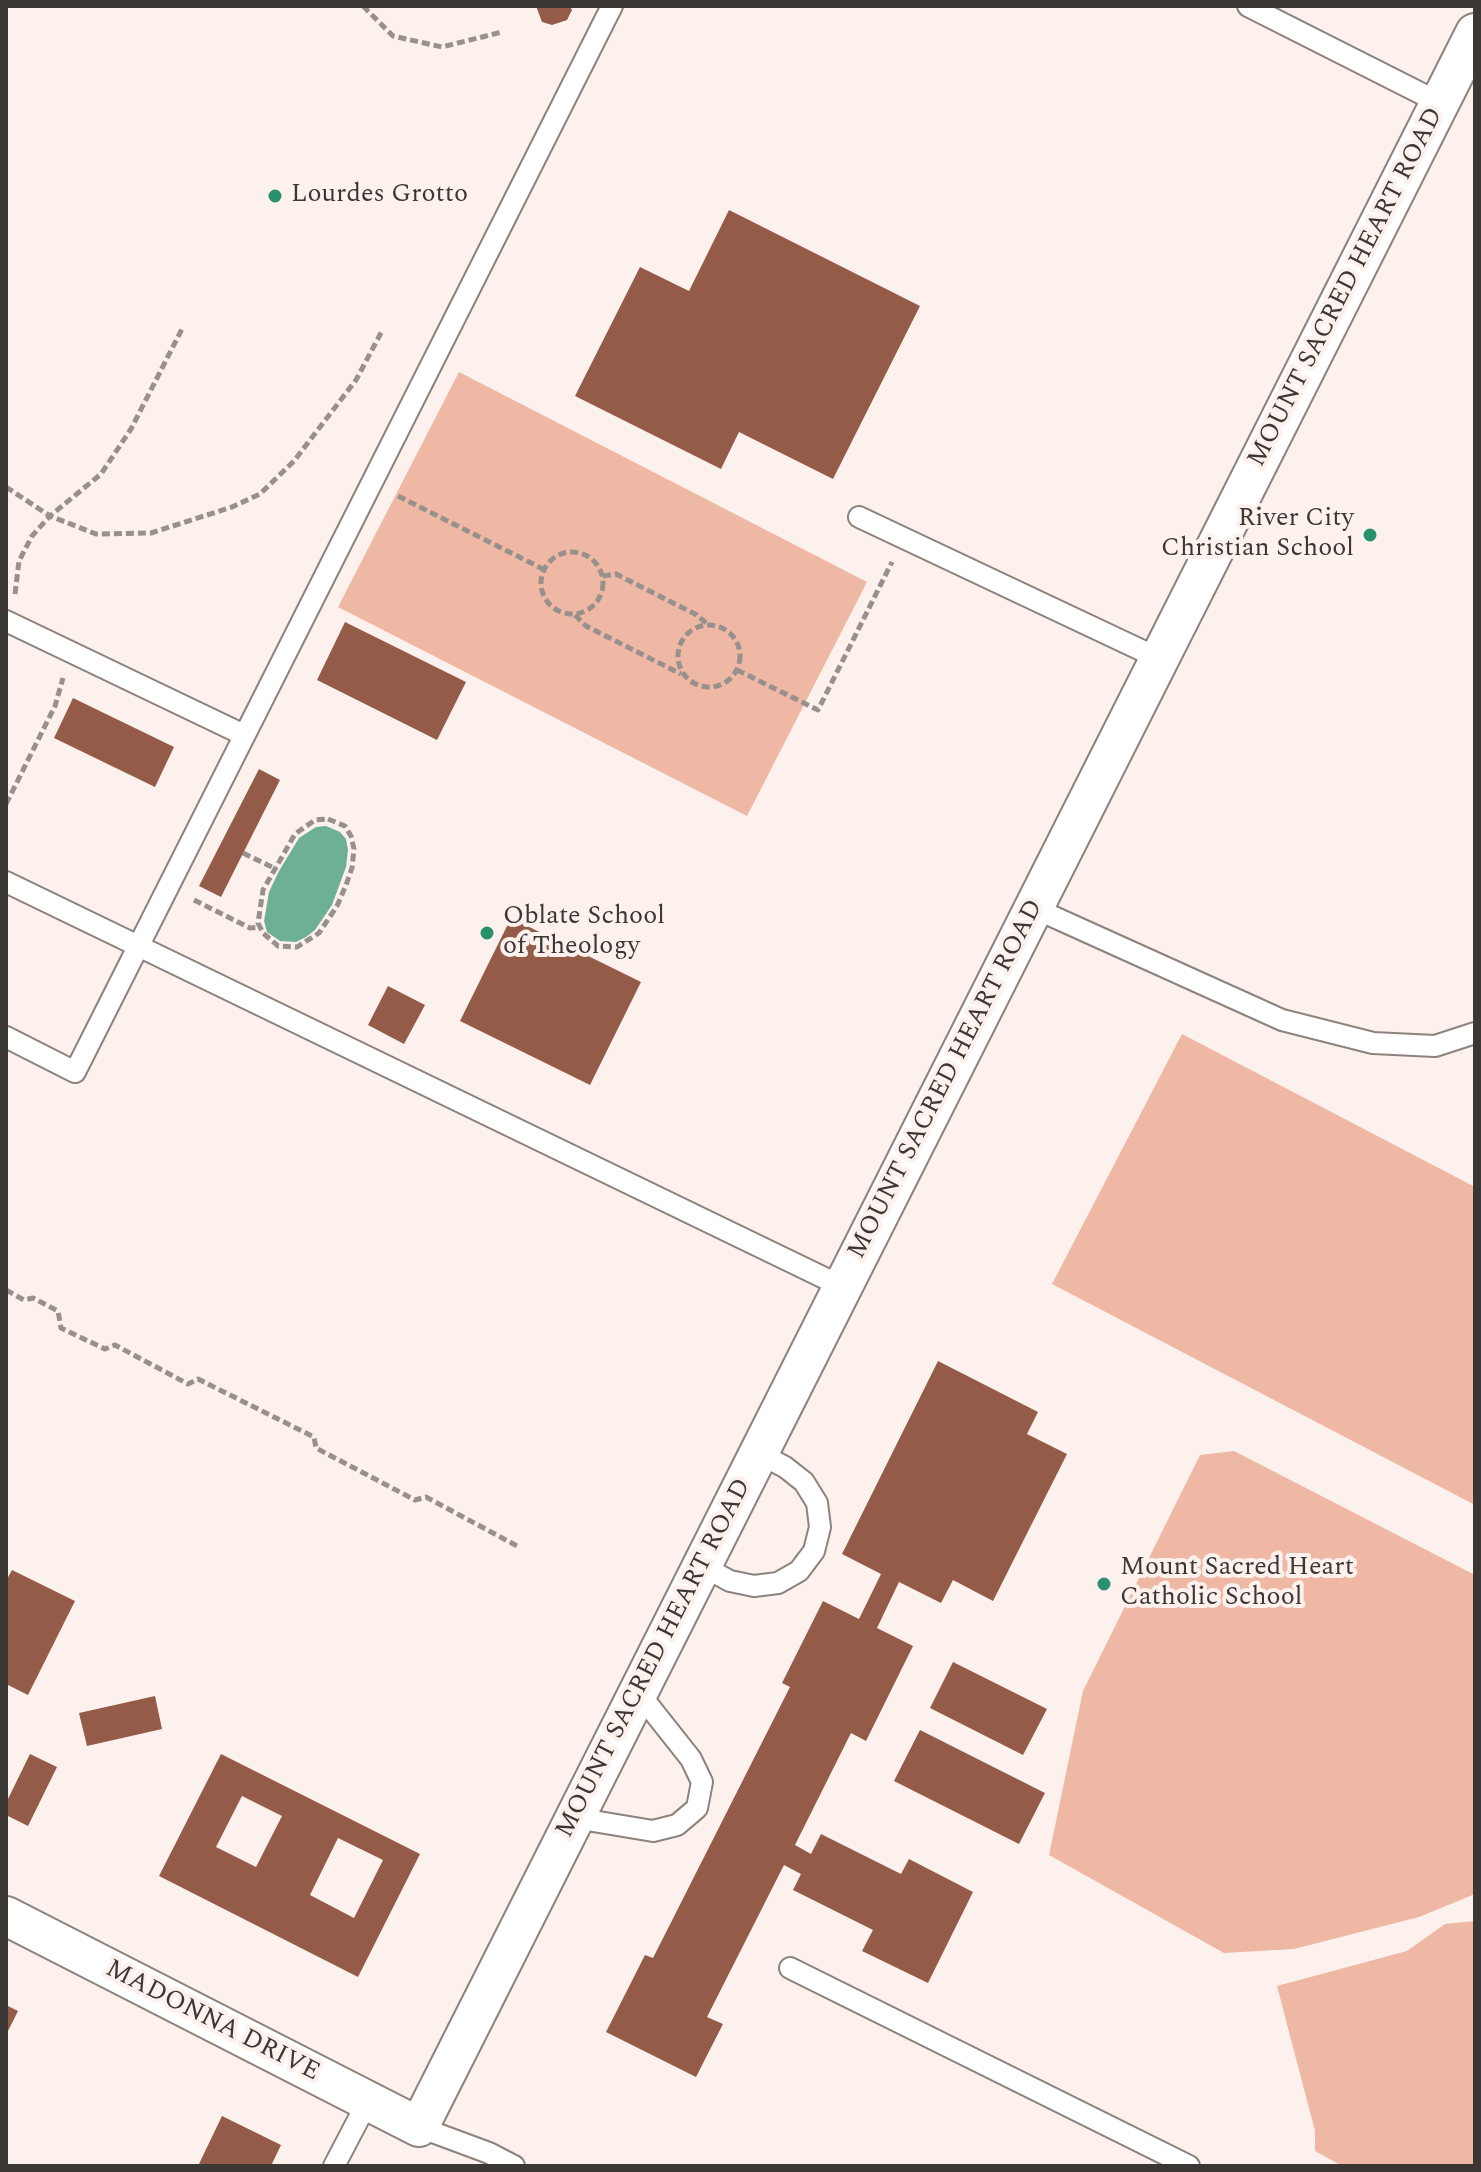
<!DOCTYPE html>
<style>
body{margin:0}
#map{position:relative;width:1481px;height:2172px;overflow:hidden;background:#fdf1ed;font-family:Spectral,serif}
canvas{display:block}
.frame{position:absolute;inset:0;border:8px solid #3b3735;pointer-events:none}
</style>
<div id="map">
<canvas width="1481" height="2172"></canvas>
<div class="frame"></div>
</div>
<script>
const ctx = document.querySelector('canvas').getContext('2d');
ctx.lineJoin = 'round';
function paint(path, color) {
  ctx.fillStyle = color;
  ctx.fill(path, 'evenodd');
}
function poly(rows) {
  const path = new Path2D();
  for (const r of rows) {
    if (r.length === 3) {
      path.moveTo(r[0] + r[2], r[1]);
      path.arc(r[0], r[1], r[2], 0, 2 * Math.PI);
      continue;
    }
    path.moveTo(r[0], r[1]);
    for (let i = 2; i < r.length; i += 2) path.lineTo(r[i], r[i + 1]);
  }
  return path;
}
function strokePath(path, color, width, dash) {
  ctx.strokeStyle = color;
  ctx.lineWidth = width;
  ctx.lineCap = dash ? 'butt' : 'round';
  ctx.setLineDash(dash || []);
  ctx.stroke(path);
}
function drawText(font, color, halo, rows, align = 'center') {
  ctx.font = font + ' Spectral,serif';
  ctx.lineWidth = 8;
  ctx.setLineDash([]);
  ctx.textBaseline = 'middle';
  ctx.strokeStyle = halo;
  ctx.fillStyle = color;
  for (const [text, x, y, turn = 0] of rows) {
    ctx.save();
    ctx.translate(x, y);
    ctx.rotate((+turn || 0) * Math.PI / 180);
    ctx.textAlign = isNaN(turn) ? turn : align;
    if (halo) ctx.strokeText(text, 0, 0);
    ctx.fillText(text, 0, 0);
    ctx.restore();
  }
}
paint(poly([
 [459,372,867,582,747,816,338,607],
 [1182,1034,1475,1187,1475,1505,1052,1284],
 [1234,1451,1475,1575,1475,1894,1419,1917,1294,1949,1224,1953,1049,1855,1083,1691,1200,1455],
 [1475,1921,1475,2166,1342,2166,1315,2151,1315,2131,1277,1986,1407,1951,1445,1924]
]), '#efb8a4');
paint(poly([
 [326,826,340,832,346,839,348,850,346,867,332,905,315,930,306,937,296,942,280,941,267,932,264,921,269,892,279,871,299,838,316,827]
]), '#6db094');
paint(poly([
 [536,6,570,6,572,10,567,20,552,25,542,22],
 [729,210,920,306,833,479,739,432,721,469,575,396,640,267,689,291],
 [345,622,466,682,437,740,317,680],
 [73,698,174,747,155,787,54,738],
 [259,769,280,780,221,897,199,886],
 [511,918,641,982,590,1085,460,1021],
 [388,986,425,1005,404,1044,368,1025],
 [938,1361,1038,1412,1027,1434,1067,1454,993,1601,953,1580,941,1603,899,1582,877,1628,913,1646,866,1741,851,1733,795,1845,811,1854,821,1834,901,1874,909,1859,973,1892,928,1983,862,1951,873,1930,793,1890,801,1874,784,1865,707,2017,723,2024,696,2077,606,2032,645,1955,653,1958,790,1687,782,1683,823,1601,859,1619,881,1574,842,1554],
 [12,1570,75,1601,28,1695,6,1684,6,1581],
 [953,1662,1047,1709,1023,1755,930,1708],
 [155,1696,162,1729,87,1746,79,1713],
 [920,1730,1045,1793,1019,1844,894,1781],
 [30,1754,57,1767,28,1826,6,1815,6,1803],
 [221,1754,420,1854,358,1977,159,1876],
 [242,1796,282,1816,256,1867,216,1847],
 [338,1838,383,1860,354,1918,310,1895],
 [6,2005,18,2011,6,2035],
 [222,2116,281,2145,271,2166,198,2166]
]), '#945c48');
const lane = poly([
 [1248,6,1440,103],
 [859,517,1160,659],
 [6,621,244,735],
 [6,882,843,1287],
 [1034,908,1282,1020,1373,1043,1435,1046,1475,1033],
 [6,1037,75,1072,612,6],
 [702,1566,730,1581,754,1586,778,1583,799,1571,814,1551,820,1527,817,1503,804,1482,785,1467,758,1453],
 [575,1818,653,1831,677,1825,697,1808,702,1782,691,1759,638,1692],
 [790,1968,1189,2166],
 [419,2127,489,2153,514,2166],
 [334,2166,368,2101]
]);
const street = poly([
 [6,1916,419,2127,1475,33]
]);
strokePath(lane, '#8c827e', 24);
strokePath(street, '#8c827e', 42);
strokePath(poly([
 [363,6,393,36,442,47,502,32],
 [6,487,50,516,96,534,151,533,232,507,260,494,294,461,356,380,382,331],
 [398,496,543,569],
 [572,583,31],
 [603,576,616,574,697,615,706,623],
 [15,594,19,561,32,536,50,516,101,474,131,429,183,327],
 [575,615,586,626,681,674],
 [709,656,31],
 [737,670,818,710,892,562],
 [6,804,55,706,63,678],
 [328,819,345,826,351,836,354,849,352,868,346,885,337,906,319,933,297,947,278,946,263,933,258,923,263,890,295,834,315,820,328,819],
 [243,853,274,868],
 [194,900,250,928,259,927],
 [6,1290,24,1300,33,1298,58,1311,61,1328,105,1349,115,1345,188,1384,198,1379,314,1437,316,1448,415,1500,426,1497,519,1547]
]), '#98908d', 5, [8, 4]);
strokePath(lane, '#fff', 20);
strokePath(street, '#fff', 38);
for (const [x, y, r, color] of [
 [275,196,8,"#29906d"],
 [1370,535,8,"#29906d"],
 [487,933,8,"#29906d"],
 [1104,1584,8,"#29906d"]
]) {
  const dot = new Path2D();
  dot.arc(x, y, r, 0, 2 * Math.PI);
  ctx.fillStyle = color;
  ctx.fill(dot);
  strokePath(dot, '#fdf1ed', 3);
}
drawText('26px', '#3b3735', '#fdf1ed', [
 ["Lourdes Grotto",291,196],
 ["River City",1354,520,"right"],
 ["Christian School",1354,550,"right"],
 ["Oblate School",503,918],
 ["of Theology",503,948],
 ["Mount Sacred Heart",1120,1569],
 ["Catholic School",1120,1599]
], 'left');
drawText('26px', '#3b3735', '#fdf1ed', [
 ["MOUNT SACRED HEART ROAD",1347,288,-63],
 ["MOUNT SACRED HEART ROAD",947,1080,-63],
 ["MOUNT SACRED HEART ROAD",655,1659,-63],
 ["MADONNA DRIVE",212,2022,27]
]);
</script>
